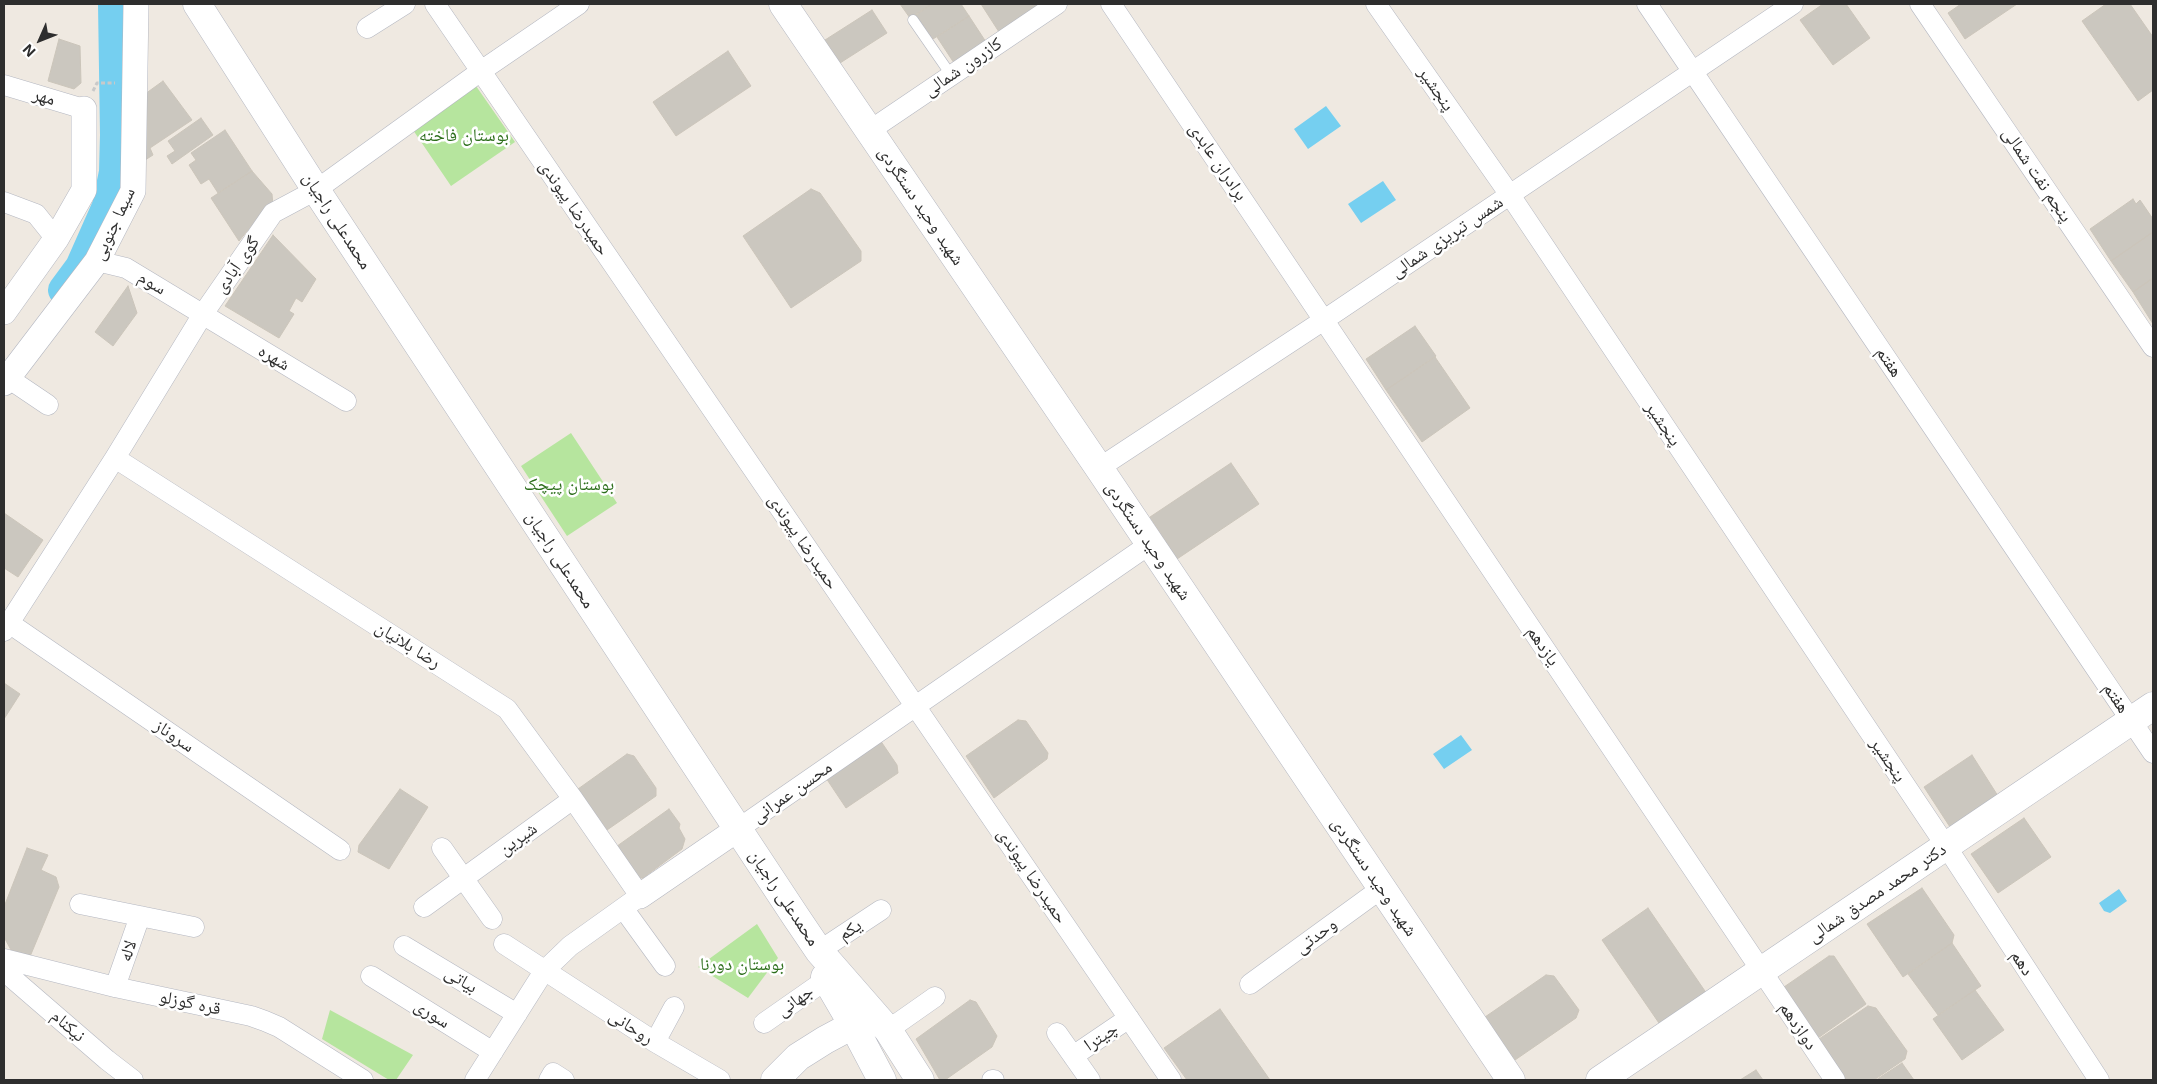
<!DOCTYPE html>
<meta charset="utf-8">
<style>
body{margin:0}
#map{position:relative;width:2157px;height:1084px;overflow:hidden;background:#efe9e1;font-family:Inter,sans-serif}
canvas{display:block}
.frame{position:absolute;inset:0;border:5px solid #2e2e2e;pointer-events:none}
.north{position:absolute;left:15px;top:15px;width:50px;height:50px;-webkit-text-stroke:4px #fff;paint-order:stroke;rotate:226deg;font-size:14px;font-weight:700;line-height:20px;text-align:center;color:#2e2e2e}
.north::after{content:'';display:block;margin:auto;width:18px;height:22px;background:#2e2e2e;clip-path:polygon(50% 0,100% 100%,50% 72%,0 100%)}
</style>
<div id="map">
<canvas width="2157" height="1084"></canvas>
<div class="frame"></div>
<div class="north">N</div>
</div>
<script>
const ctx = document.querySelector('canvas').getContext('2d');
ctx.lineJoin = 'round';
function paint(path, color) {
  ctx.fillStyle = color;
  ctx.fill(path, 'evenodd');
}
function poly(rows) {
  const path = new Path2D();
  for (const r of rows) {
    path.moveTo(r[0], r[1]);
    for (let i = 2; i < r.length; i += 2) path.lineTo(r[i], r[i + 1]);
  }
  return path;
}
function strokePath(path, color, width, dash) {
  ctx.strokeStyle = color;
  ctx.lineWidth = width;
  ctx.lineCap = dash ? 'butt' : 'round';
  ctx.setLineDash(dash || []);
  ctx.stroke(path);
}
function drawText(font, color, halo, rows, align = 'center') {
  ctx.font = font + ' Inter,"Noto Naskh Arabic",sans-serif';
  ctx.lineWidth = 5;
  ctx.setLineDash([]);
  ctx.textBaseline = 'middle';
  ctx.strokeStyle = halo;
  ctx.fillStyle = color;
  for (const [text, x, y, turn = 0] of rows) {
    ctx.save();
    ctx.translate(x, y);
    ctx.rotate((+turn || 0) * Math.PI / 180);
    ctx.textAlign = isNaN(turn) ? turn : align;
    if (halo) ctx.strokeText(text, 0, 0);
    ctx.fillText(text, 0, 0);
    ctx.restore();
  }
}
paint(poly([
 [476,86,515,142,451,186,413,130],
 [571,433,617,503,567,536,521,466],
 [757,924,778,958,748,998,698,967],
 [330,1010,413,1055,396,1080,389,1080,322,1039]
]), '#b6e59e');
paint(poly([
 [1326,106,1341,126,1308,149,1294,129],
 [1383,181,1396,200,1361,223,1348,204],
 [1461,735,1472,750,1444,769,1433,754],
 [2119,889,2127,901,2110,913,2104,911,2099,903]
]), '#75cff0');
strokePath(poly([
 [63,290,80,267,107,206,114,172,115,135,113,4]
]), '#75cff0', 30);
const building = poly([
 [900,4,932,4,910,18,900,4],
 [932,4,961,4,969,16,933,39,916,15,932,4],
 [981,4,1042,4,999,32,981,4],
 [1823,4,1846,4,1870,38,1833,65,1800,20,1823,4],
 [1961,4,2017,4,1965,39,1948,13,1961,4],
 [2106,4,2130,4,2153,37,2153,90,2138,101,2082,21,2106,4],
 [872,10,887,33,840,63,825,40,872,10],
 [969,16,986,42,954,63,937,37,969,16],
 [59,39,80,46,81,83,74,89,48,81,59,39],
 [728,51,751,86,676,136,653,102,728,51],
 [163,81,192,120,150,148,153,155,145,160,145,94,163,81],
 [201,118,213,135,172,164,167,156,175,151,168,141,201,118],
 [225,130,252,171,218,193,209,179,201,184,189,165,196,160,191,153,225,130],
 [252,171,272,194,273,205,261,214,239,241,211,198,252,171],
 [811,189,820,193,861,251,861,261,791,308,743,236,811,189],
 [2133,199,2136,204,2140,200,2153,219,2153,232,2111,261,2090,229,2133,199],
 [2153,232,2153,278,2133,292,2111,261,2153,232],
 [273,235,316,279,302,302,296,298,289,311,294,314,279,338,225,306,273,235],
 [2153,278,2153,324,2133,292,2153,278],
 [128,286,137,313,113,346,95,332,128,286],
 [1415,326,1436,356,1386,390,1366,359,1415,326],
 [1435,357,1470,408,1422,442,1386,390,1435,357],
 [1231,463,1259,504,1177,559,1150,517,1231,463],
 [4,513,43,540,18,577,4,568,4,513],
 [4,683,20,694,4,719,4,683],
 [1018,720,1026,721,1048,753,1047,759,994,798,966,756,1018,720],
 [878,737,897,765,898,773,846,808,824,775,878,737],
 [627,754,634,756,656,788,656,796,607,830,578,789,627,754],
 [1972,755,1998,796,1950,827,1924,787,1972,755],
 [400,789,428,807,389,869,358,852,359,845,400,789],
 [669,809,680,824,679,828,685,839,682,849,643,878,633,878,613,849,669,809],
 [2024,818,2051,857,1998,893,1971,854,2024,818],
 [27,848,48,855,41,870,56,877,59,887,29,959,17,955,18,952,11,950,4,937,4,907,27,848],
 [1922,888,1954,935,1952,943,1903,977,1867,924,1922,888],
 [1648,908,1707,994,1661,1026,1602,940,1648,908],
 [1952,943,1981,986,1938,1015,1908,974,1952,943],
 [1829,956,1834,956,1866,1004,1818,1038,1784,987,1829,956],
 [1546,975,1554,976,1579,1010,1576,1018,1515,1060,1485,1017,1546,975],
 [1975,990,2004,1030,1962,1060,1933,1019,1975,990],
 [970,1000,976,1002,997,1036,992,1047,945,1080,940,1080,916,1039,970,1000],
 [1868,1006,1876,1008,1907,1051,1905,1059,1874,1080,1846,1080,1819,1039,1868,1006],
 [1220,1009,1270,1080,1187,1080,1164,1048,1220,1009],
 [1902,1063,1914,1080,1876,1080,1902,1063],
 [1756,1070,1763,1080,1740,1080,1756,1070]
]);
paint(building, '#cbc7bf');
strokePath(building, '#cbc5ba', 1);
const service = poly([
 [913,20,951,75]
]);
const minor = poly([
 [435,4,1171,1080],
 [1111,4,1835,1080],
 [1376,4,1510,195,1946,846,2099,1080],
 [1647,4,2153,753],
 [1920,4,2153,347],
 [367,28,405,4],
 [4,85,84,109],
 [869,131,1057,4],
 [4,202,36,214,56,239],
 [97,261,126,268,346,401],
 [8,378,48,405],
 [115,458,507,709,573,799,640,896,570,946,544,971,475,1080],
 [1099,468,1324,320,1793,4],
 [9,623,340,850],
 [4,631,115,458,203,314,273,213,316,190,481,71,579,4],
 [738,829,1150,544],
 [442,848,492,919],
 [80,904,194,927],
 [424,907,573,799],
 [623,908,665,966],
 [504,944,655,1042,720,1080],
 [404,946,517,1014],
 [819,951,881,910],
 [4,959,115,987,251,1016,265,1021,279,1027,363,1080],
 [4,971,107,1060,133,1080],
 [371,976,493,1052],
 [1250,984,1382,888],
 [115,987,140,916],
 [764,1023,827,979],
 [888,1030,935,997],
 [1057,1033,1090,1080],
 [655,1042,674,1007],
 [1073,1056,1129,1018],
 [549,1080,553,1073,564,1080],
 [992,1080,994,1080]
]);
const tertiary = poly([
 [4,312,56,239,84,190,84,109],
 [4,383,97,261,133,191,136,4],
 [640,896,738,829]
]);
const secondary = poly([
 [197,4,316,190,796,917,819,951,888,1030,920,1080],
 [783,4,1099,468,1511,1080],
 [825,977,853,1025,882,1080],
 [775,1080,798,1057,825,1040,853,1025,869,1019],
 [1600,1080,2153,706]
]);
strokePath(service, '#b4b7c1', 11);
strokePath(minor, '#b4b7c1', 21);
strokePath(tertiary, '#b4b7c1', 26);
strokePath(secondary, '#b4b7c1', 29);
strokePath(poly([
 [93,91,97,83,115,83]
]), '#c9c9c9', 3, [4, 2.5]);
strokePath(service, '#fff', 10);
strokePath(minor, '#fff', 20);
strokePath(tertiary, '#fff', 25);
strokePath(secondary, '#fff', 28);
drawText('18px', '#2e2e2e', '#fff', [
 ["کازرون شمالی",963,67,-34],
 ["پنجشیر",1436,89,55],
 ["مهر",44,97,17],
 ["برادران عابدی",1218,162,56],
 ["پنجم نفت شمالی",2037,175,56],
 ["شهید وحید دستگردی",921,206,56],
 ["حمیدرضا پیوندی",574,208,56],
 ["محمدعلی راجیان",337,221,57],
 ["سیما جنوبی",114,224,-65],
 ["شمس تبریزی شمالی",1447,237,-34],
 ["گوی آبادی",237,265,-55],
 ["سوم",152,283,31],
 ["شهره",274,358,31],
 ["هفتم",1889,362,56],
 ["پنجشیر",1663,424,56],
 ["شهید وحید دستگردی",1148,541,56],
 ["حمیدرضا پیوندی",803,542,56],
 ["محمدعلی راجیان",560,560,57],
 ["رضا بلانیان",408,645,32],
 ["یازدهم",1543,646,56],
 ["هفتم",2116,698,56],
 ["سروناز",174,736,34],
 ["پنجشیر",1888,760,56],
 ["محسن عمرانی",792,792,-35],
 ["شیرین",518,839,-36],
 ["حمیدرضا پیوندی",1032,876,56],
 ["شهید وحید دستگردی",1374,877,56],
 ["دکتر محمد مصدق شمالی",1877,893,-34],
 ["محمدعلی راجیان",784,898,56],
 ["یکم",850,930,-33],
 ["وحدتی",1316,936,-36],
 ["لاله",128,951,-71],
 ["دهم",2022,963,57],
 ["بیاتی",461,980,31],
 ["جهانی",795,1001,-35],
 ["قره گوزلو",190,1003,12],
 ["سوری",432,1014,32],
 ["نیکنام",68,1026,41],
 ["دوازدهم",1798,1026,56],
 ["روحانی",631,1027,33],
 ["چیترا",1101,1037,-34]
]);
drawText('18px', '#2c6e1b', '#fff', [
 ["بوستان فاخته",464,136],
 ["بوستان پیچک",569,485],
 ["بوستان دورنا",742,965]
]);
</script>
